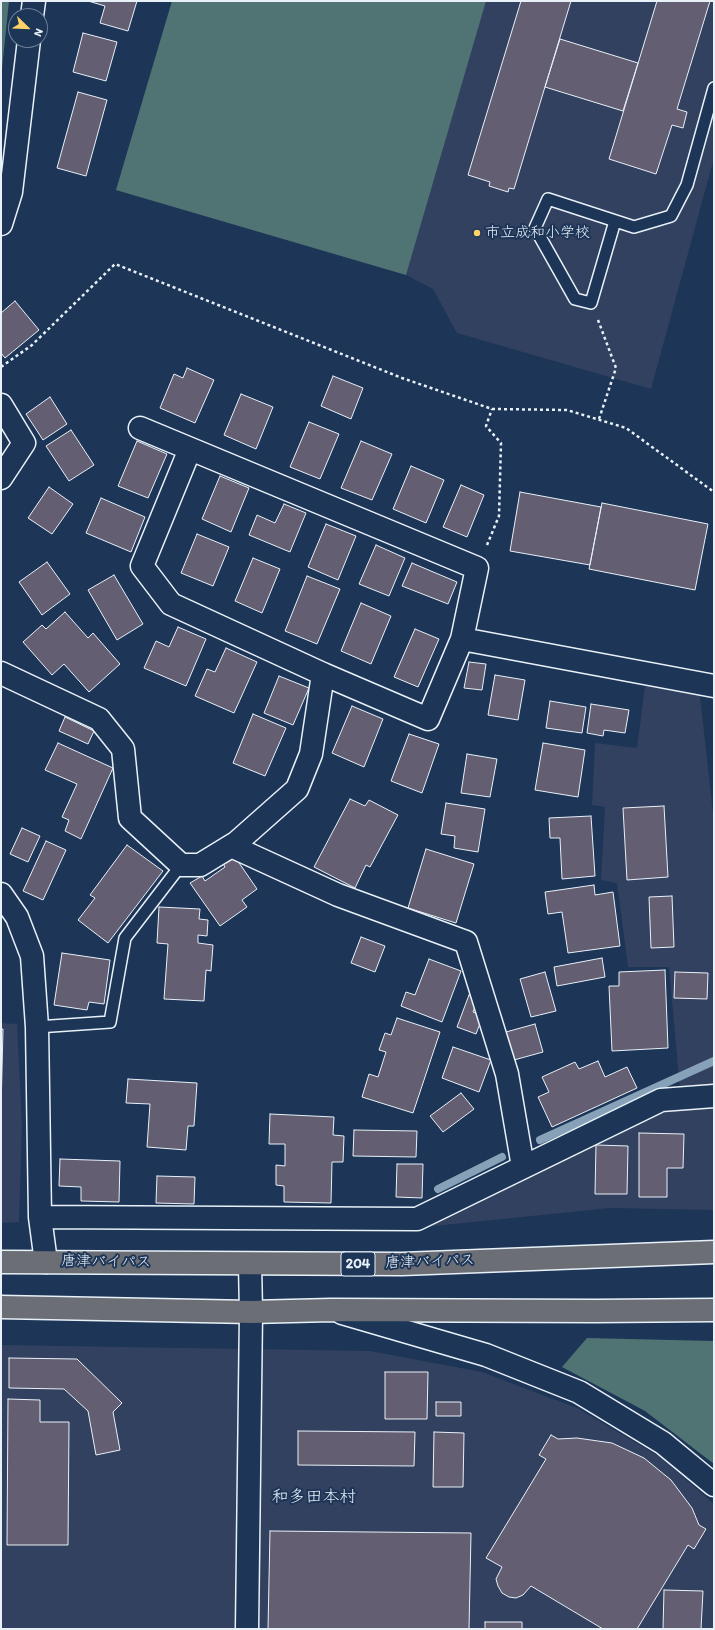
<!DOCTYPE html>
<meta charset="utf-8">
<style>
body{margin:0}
#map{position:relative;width:715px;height:1630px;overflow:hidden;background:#1d3557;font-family:Itim,sans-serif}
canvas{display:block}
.frame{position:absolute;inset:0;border:2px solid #e8f1f8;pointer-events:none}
.north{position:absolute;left:8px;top:8px;width:40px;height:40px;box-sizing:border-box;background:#1d3557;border:1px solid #6e8097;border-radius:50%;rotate:113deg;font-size:11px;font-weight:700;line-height:16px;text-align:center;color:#e8f1f8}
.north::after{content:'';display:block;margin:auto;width:14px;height:18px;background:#ffd166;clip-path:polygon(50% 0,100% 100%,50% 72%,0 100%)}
</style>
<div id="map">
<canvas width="715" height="1630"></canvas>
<div class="frame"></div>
<div class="north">N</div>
</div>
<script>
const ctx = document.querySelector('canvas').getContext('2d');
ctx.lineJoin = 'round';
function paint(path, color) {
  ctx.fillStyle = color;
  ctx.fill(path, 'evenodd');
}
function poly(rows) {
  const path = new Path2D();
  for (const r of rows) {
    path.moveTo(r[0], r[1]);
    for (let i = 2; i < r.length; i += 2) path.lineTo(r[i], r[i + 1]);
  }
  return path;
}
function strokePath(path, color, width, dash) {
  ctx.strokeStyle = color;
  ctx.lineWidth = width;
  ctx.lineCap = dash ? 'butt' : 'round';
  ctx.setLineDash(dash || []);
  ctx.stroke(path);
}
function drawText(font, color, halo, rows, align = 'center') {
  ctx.font = font + ' Itim,"Klee One",sans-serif';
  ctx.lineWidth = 4;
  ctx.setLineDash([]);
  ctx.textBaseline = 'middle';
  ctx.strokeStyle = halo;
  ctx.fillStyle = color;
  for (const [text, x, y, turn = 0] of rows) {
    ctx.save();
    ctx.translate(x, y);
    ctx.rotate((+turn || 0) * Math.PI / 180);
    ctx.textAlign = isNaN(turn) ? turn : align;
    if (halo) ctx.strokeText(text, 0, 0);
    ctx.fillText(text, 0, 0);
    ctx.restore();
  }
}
paint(poly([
 [172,1,714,1,714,158,651,389,457,333,433,289,406,275,116,190],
 [645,686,700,696,714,822,714,1210,610,1208,424,1227,681,1101,669,967,628,967,617,883,601,880,605,807,592,805,595,743,637,748],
 [1,1023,17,1024,22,1124,19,1222,1,1223],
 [1,1345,370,1351,482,1372,577,1408,660,1457,714,1504,714,1629,1,1629]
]), '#32415f');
paint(poly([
 [1,1,9,1,1,78],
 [172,1,486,1,406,275,116,190],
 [587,1338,714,1341,714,1464,645,1411,562,1367]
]), '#507373');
strokePath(poly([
 [540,1140,714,1061],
 [438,1189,502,1157]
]), '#87a1b8', 8);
const building = poly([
 [88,1,137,1,128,31,100,23,105,6,88,1],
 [521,1,571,1,514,189,509,188,508,192,489,186,490,182,468,175,521,1],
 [657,1,710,1,677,109,687,112,683,128,672,125,656,174,609,159,657,1],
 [83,33,117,42,106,81,73,72,83,33],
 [560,39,638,63,623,111,545,87,560,39],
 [78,92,107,100,86,176,57,168,78,92],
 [15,301,39,330,5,358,1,353,1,313,15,301],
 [187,368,214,380,195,423,160,408,174,374,183,378,187,368],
 [333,376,363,388,351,419,321,406,333,376],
 [241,394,273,407,256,449,224,435,241,394],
 [50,397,67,424,43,440,26,414,50,397],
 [309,422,339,434,320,479,290,467,309,422],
 [71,430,94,465,69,481,46,446,71,430],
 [137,441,167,454,148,498,118,486,137,441],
 [361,441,392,454,372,500,341,488,361,441],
 [411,466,444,480,426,523,393,509,411,466],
 [220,476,249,488,231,532,202,519,220,476],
 [461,485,484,495,467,537,443,527,461,485],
 [49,487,73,504,52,534,28,518,49,487],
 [520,492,601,507,590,565,510,551,520,492],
 [101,498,145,517,131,552,86,533,101,498],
 [602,503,708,524,695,590,589,569,602,503],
 [284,504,306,513,290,552,249,535,257,515,275,523,284,504],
 [326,524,356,536,338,580,308,567,326,524],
 [197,534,229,547,213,586,181,573,197,534],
 [376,545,405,558,389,596,359,584,376,545],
 [253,558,280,569,262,613,235,601,253,558],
 [47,562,70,594,42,615,19,582,47,562],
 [412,563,457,582,448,604,402,586,412,563],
 [114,575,143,624,117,640,88,590,114,575],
 [307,576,340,589,317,644,285,631,307,576],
 [361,603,391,616,371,664,341,651,361,603],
 [65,612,88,638,93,633,120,664,89,692,64,664,52,675,23,642,42,625,46,629,65,612],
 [178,627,206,639,186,686,144,668,156,641,169,647,178,627],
 [415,629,439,639,418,687,394,677,415,629],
 [226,648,257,662,234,713,195,696,207,669,215,672,226,648],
 [469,662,486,664,482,690,464,688,469,662],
 [495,675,525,680,518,720,488,715,495,675],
 [279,676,309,688,293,725,264,713,279,676],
 [550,701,586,707,582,733,546,728,550,701],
 [591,704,629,710,625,733,604,730,603,736,587,733,591,704],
 [352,706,383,719,364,767,332,753,352,706],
 [253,714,286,728,265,776,233,763,253,714],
 [65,717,94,731,88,744,59,731,65,717],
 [409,734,439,744,422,793,391,781,409,734],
 [58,743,113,768,81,839,65,831,69,820,62,817,77,784,45,770,58,743],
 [543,743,585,750,578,797,535,790,543,743],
 [467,754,497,759,490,797,461,793,467,754],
 [350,799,365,806,369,800,398,815,370,867,366,865,355,888,314,867,350,799],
 [446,803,485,809,478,852,454,848,455,836,441,834,446,803],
 [664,806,668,877,627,880,623,808,664,806],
 [591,816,595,876,562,879,560,838,550,838,549,818,591,816],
 [22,828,40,836,28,862,10,854,22,828],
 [46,841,66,850,43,900,23,891,46,841],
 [127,845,163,871,108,943,78,920,95,898,90,895,127,845],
 [426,849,474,864,456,923,408,908,426,849],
 [233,854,257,889,242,900,247,907,220,926,190,883,202,876,205,881,225,867,222,862,233,854],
 [594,885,595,895,613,892,620,946,568,953,562,912,548,914,545,892,594,885],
 [672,896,674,947,651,948,649,897,672,896],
 [159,907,200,909,199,919,208,920,207,936,198,935,198,943,213,945,211,971,206,970,204,1001,164,999,168,944,157,943,159,907],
 [361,937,385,946,375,972,351,963,361,937],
 [62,953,110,960,104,1004,89,1002,87,1010,54,1005,62,953],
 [602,958,605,977,557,986,554,967,602,958],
 [429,959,461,971,442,1022,401,1006,406,992,415,995,429,959],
 [665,970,668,1048,612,1051,609,986,619,986,619,972,665,970],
 [545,972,556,1011,531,1017,520,979,545,972],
 [675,972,708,973,707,999,674,998,675,972],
 [469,995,478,999,473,1012,483,1016,476,1034,457,1027,469,995],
 [397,1018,440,1032,413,1113,362,1097,369,1074,378,1077,386,1052,379,1050,385,1033,391,1035,397,1018],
 [535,1024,543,1052,514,1060,506,1032,535,1024],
 [1,1029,3,1029,1,1109,1,1029],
 [453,1047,491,1060,479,1092,442,1078,453,1047],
 [598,1061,605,1077,627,1067,637,1088,552,1127,538,1097,549,1092,542,1077,575,1062,579,1069,598,1061],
 [128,1079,197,1083,194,1126,188,1126,186,1150,147,1147,150,1104,126,1103,128,1079],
 [461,1093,474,1109,443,1132,430,1116,461,1093],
 [270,1114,334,1117,333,1135,344,1136,343,1162,332,1162,331,1203,284,1202,284,1186,276,1185,276,1165,285,1166,285,1144,269,1144,270,1114],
 [354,1130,417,1131,416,1157,353,1156,354,1130],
 [639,1133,684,1134,683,1168,667,1168,667,1197,639,1197,639,1133],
 [596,1145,628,1146,627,1194,595,1194,596,1145],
 [60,1159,120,1161,119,1202,81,1201,81,1187,59,1186,60,1159],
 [397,1164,423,1164,422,1198,396,1197,397,1164],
 [157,1176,195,1177,194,1204,156,1203,157,1176],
 [9,1358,77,1359,122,1403,113,1412,120,1450,96,1455,88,1411,64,1389,9,1388,9,1358],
 [385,1372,428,1372,427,1419,385,1419,385,1372],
 [8,1399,40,1400,40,1422,69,1422,68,1545,7,1545,8,1399],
 [436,1402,461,1402,461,1416,436,1416,436,1402],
 [298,1431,415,1432,414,1466,298,1465,298,1431],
 [434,1432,464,1433,463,1487,433,1487,434,1432],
 [551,1435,558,1439,577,1438,612,1443,644,1458,671,1480,692,1508,699,1525,706,1529,694,1549,688,1545,637,1629,603,1629,531,1586,523,1595,516,1598,509,1597,502,1593,498,1586,496,1579,502,1567,486,1558,546,1459,539,1455,551,1435],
 [270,1531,471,1533,469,1629,268,1629,270,1531],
 [664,1590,703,1591,701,1629,663,1629,664,1590],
 [485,1622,522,1622,522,1629,485,1629,485,1622]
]);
paint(building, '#635e72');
strokePath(building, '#e8f1f8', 1);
const service = poly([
 [615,221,591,303,575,299,535,228,548,199,634,227,671,216,687,185,714,88],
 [37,1027,110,1022,125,938,181,865]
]);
const minor = poly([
 [32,16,34,1],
 [1,224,11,192,29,40],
 [1,405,24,443,1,478],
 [140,428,477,568,462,639,428,719,323,674,171,604,142,566,190,449],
 [462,639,714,686],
 [1,673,99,719,123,749,130,818,181,865,200,865,236,843,297,789,311,754,323,674],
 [231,846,338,895,466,942,507,1074,523,1167],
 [1,894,17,917,32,956,37,1027,40,1217,46,1262],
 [40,1217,417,1219,661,1100,714,1096],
 [342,1313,486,1355,579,1392,663,1443,714,1485],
 [247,1629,251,1312,250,1264]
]);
const trunk = poly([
 [1,1262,402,1264,714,1252],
 [1,1307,251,1312,331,1310,596,1311,714,1310]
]);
strokePath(service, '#e8f1f8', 14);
strokePath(minor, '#e8f1f8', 25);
strokePath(trunk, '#e8f1f8', 25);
strokePath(poly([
 [598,320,616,368,599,419],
 [1,367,32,345,115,264,402,378,492,409,567,410,626,428,714,492],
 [487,545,499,516,501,443,486,426,492,409]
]), '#e8f1f8', 2.5, [3, 3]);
strokePath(service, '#1d3557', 11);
strokePath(minor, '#1d3557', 22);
strokePath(trunk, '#6b6f75', 22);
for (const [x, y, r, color] of [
 [477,233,4,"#ffd166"]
]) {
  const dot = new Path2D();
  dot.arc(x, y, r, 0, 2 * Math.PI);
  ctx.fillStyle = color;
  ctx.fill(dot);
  strokePath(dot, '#1d3557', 1.5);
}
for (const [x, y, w] of [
 [358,1264,34]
]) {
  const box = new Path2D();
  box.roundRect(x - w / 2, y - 12, w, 24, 3);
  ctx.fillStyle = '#1d3557';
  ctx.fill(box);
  strokePath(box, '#e8f1f8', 1);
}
drawText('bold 14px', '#e8f1f8', null, [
 ["204",358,1264]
]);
drawText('15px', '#e8f1f8', '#1d3557', [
 ["市立成和小学校",485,233]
], 'left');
drawText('15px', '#e8f1f8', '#1d3557', [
 ["唐津バイパス",106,1262,1],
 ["唐津バイパス",430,1262,-2]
]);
drawText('17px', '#e8f1f8', '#1d3557', [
 ["和多田本村",314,1498]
]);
</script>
